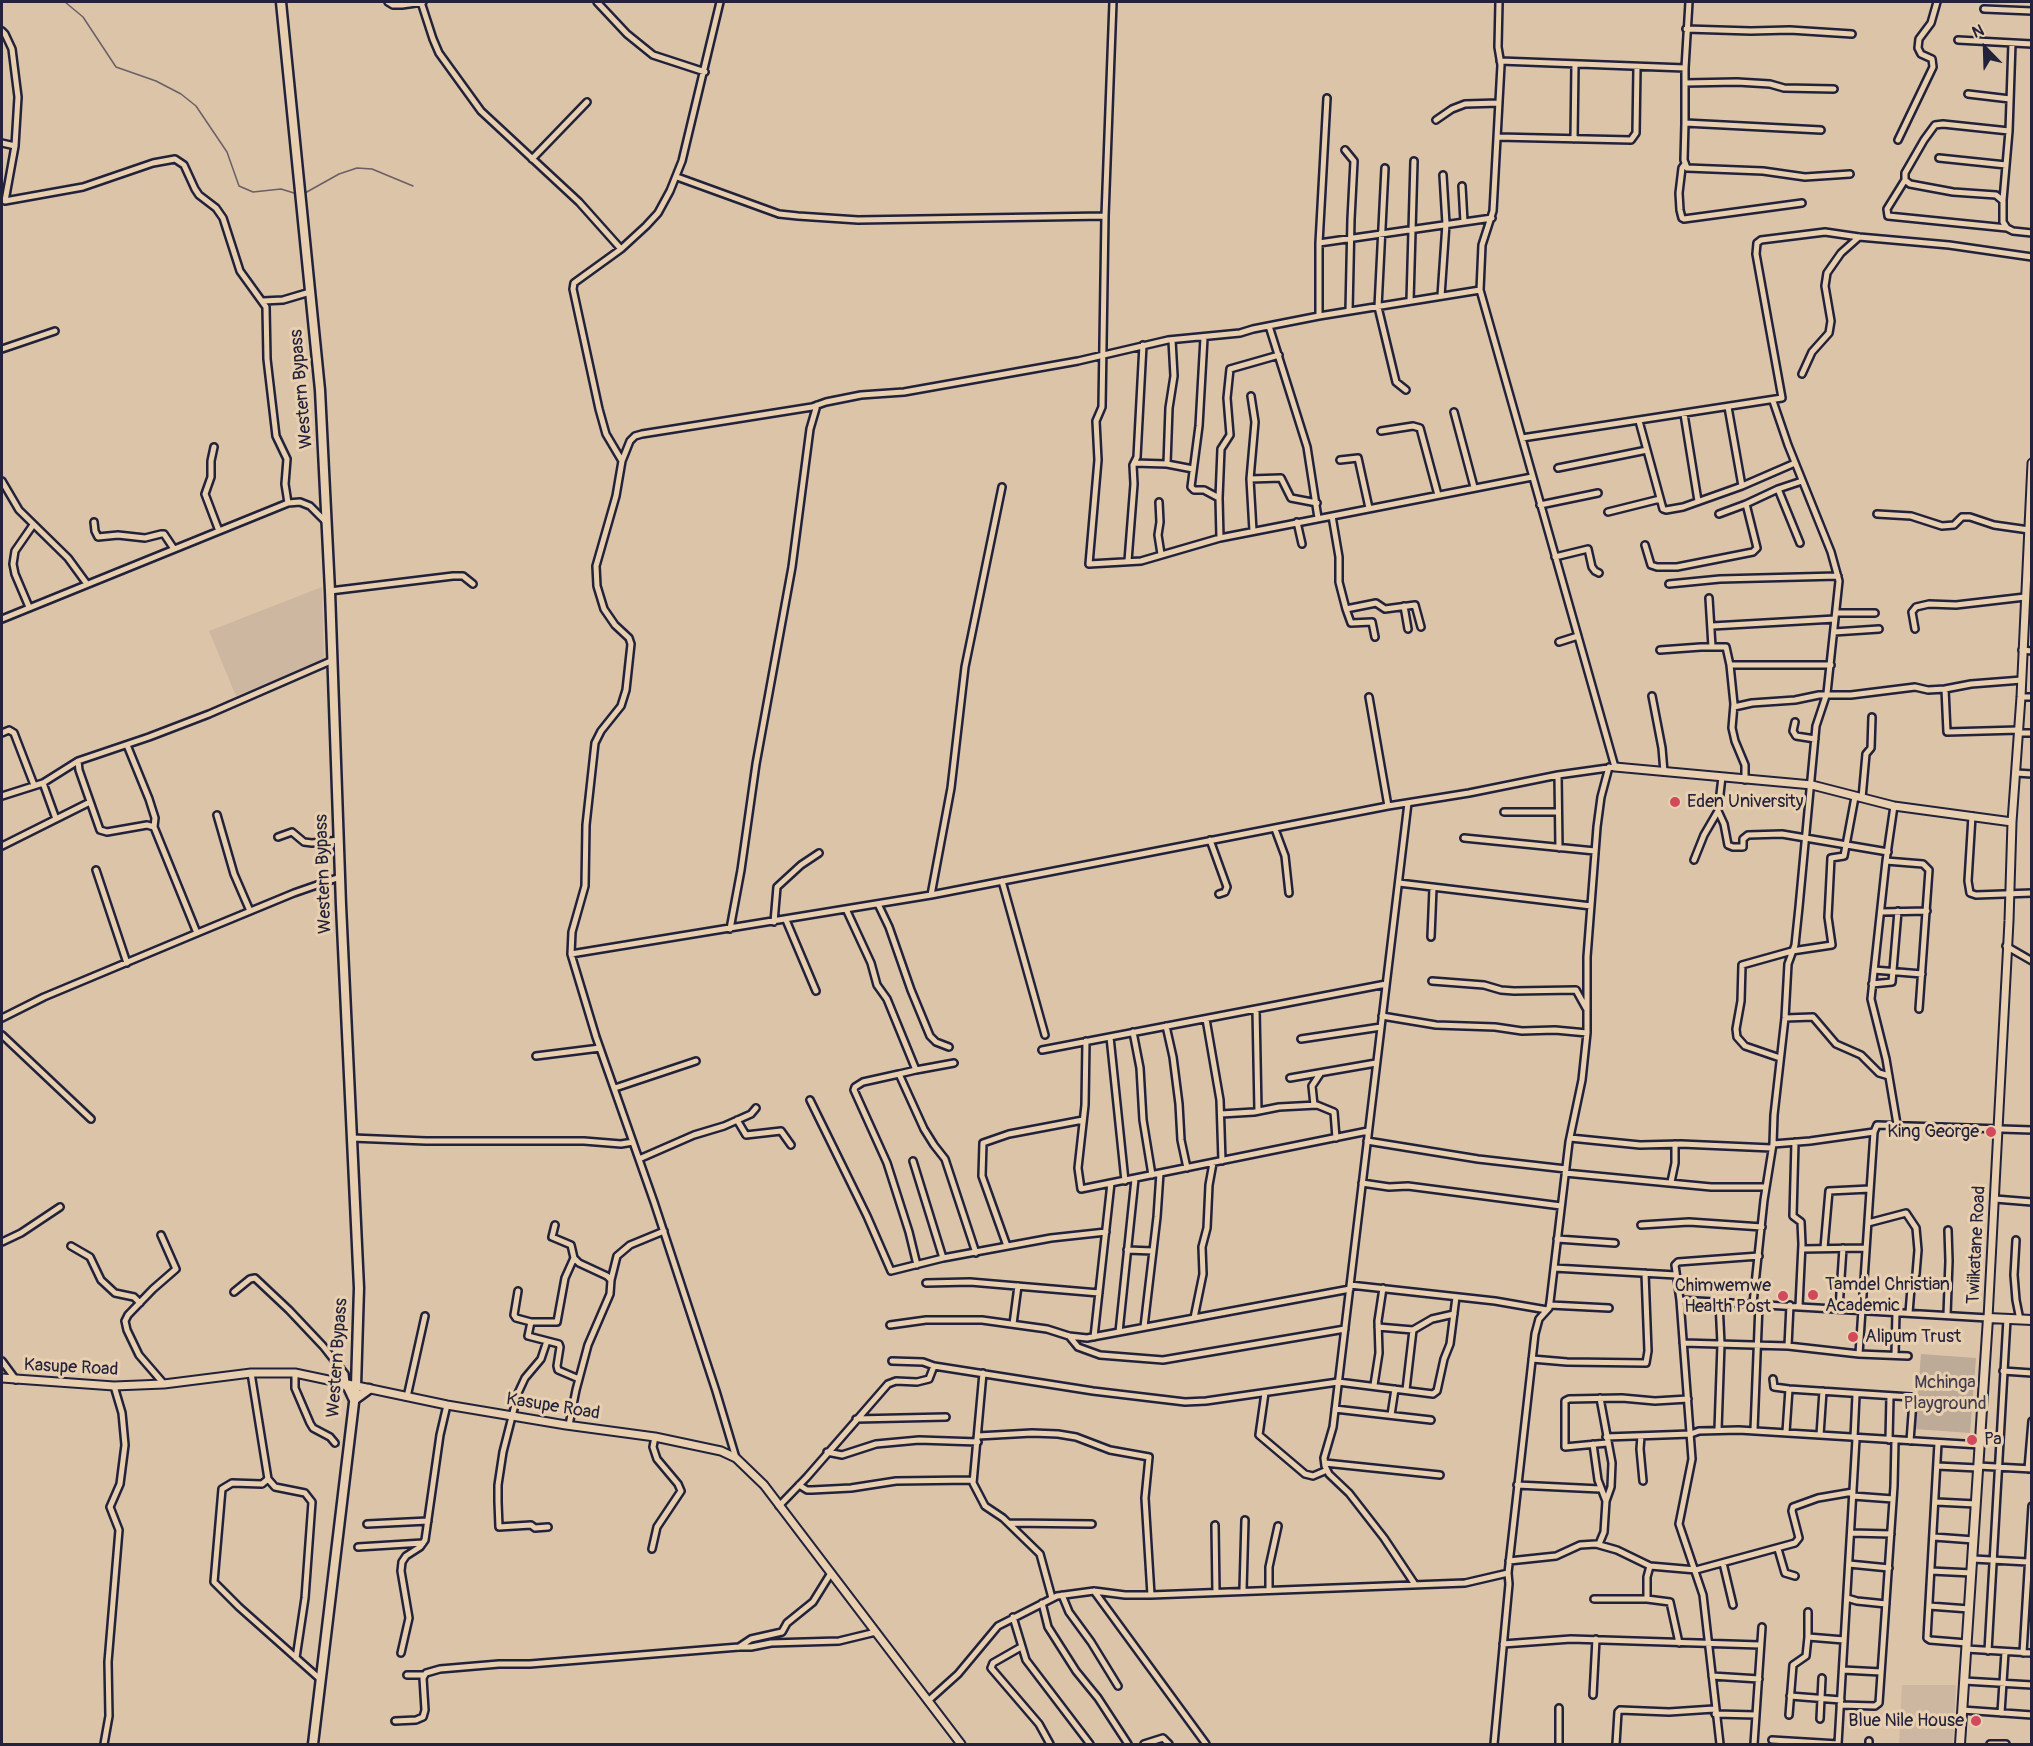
<!DOCTYPE html>
<style>
body{margin:0}
#map{position:relative;width:2033px;height:1746px;overflow:hidden;background:#dcc4a9;font-family:Pangolin,sans-serif}
canvas{display:block}
.frame{position:absolute;inset:0;border:3px solid #22223b;pointer-events:none}
.north{position:absolute;left:1955px;top:18px;width:60px;height:60px;-webkit-text-stroke:4px #e8cfb0;paint-order:stroke;rotate:337deg;font-size:16px;font-weight:700;line-height:24px;text-align:center;color:#22223b}
.north::after{content:'';display:block;margin:auto;width:21px;height:27px;background:#22223b;clip-path:polygon(50% 0,100% 100%,50% 72%,0 100%)}
</style>
<div id="map">
<canvas width="2033" height="1746"></canvas>
<div class="frame"></div>
<div class="north">N</div>
</div>
<script>
const ctx = document.querySelector('canvas').getContext('2d');
ctx.lineJoin = 'round';
function paint(path, color) {
  ctx.fillStyle = color;
  ctx.fill(path, 'evenodd');
}
function poly(rows) {
  const path = new Path2D();
  for (const r of rows) {
    path.moveTo(r[0], r[1]);
    for (let i = 2; i < r.length; i += 2) path.lineTo(r[i], r[i + 1]);
  }
  return path;
}
function strokePath(path, color, width, dash) {
  ctx.strokeStyle = color;
  ctx.lineWidth = width;
  ctx.lineCap = dash ? 'butt' : 'round';
  ctx.setLineDash(dash || []);
  ctx.stroke(path);
}
function drawText(font, color, halo, rows, align = 'center') {
  ctx.font = font + ' Pangolin,sans-serif';
  ctx.lineWidth = 6;
  ctx.setLineDash([]);
  ctx.textBaseline = 'middle';
  ctx.strokeStyle = halo;
  ctx.fillStyle = color;
  for (const [text, x, y, turn = 0] of rows) {
    ctx.save();
    ctx.translate(x, y);
    ctx.rotate((+turn || 0) * Math.PI / 180);
    ctx.textAlign = isNaN(turn) ? turn : align;
    if (halo) ctx.strokeText(text, 0, 0);
    ctx.fillText(text, 0, 0);
    ctx.restore();
  }
}
paint(poly([
 [322,587,324,660,236,696,209,631],
 [1902,1685,1956,1685,1953,1744,1899,1744]
]), '#cdb7a0');
paint(poly([
 [1921,1354,1976,1358,1970,1433,1915,1429]
]), '#bdaa97');
strokePath(poly([
 [65,2,83,17,116,67,156,81,181,94,196,106,227,152,239,186,253,192,281,189,294,193],
 [305,193,339,174,357,168,372,169,413,186]
]), '#695f65', 1.5);
const minor = poly([
 [388,2,393,5,402,5,423,2],
 [421,2,433,39,439,53,481,111,579,202,621,249],
 [597,2,627,34,653,55,705,72],
 [1113,2,1105,216,1102,407,1096,421,1098,460,1089,564,1141,561,1220,538,1532,477],
 [1984,9,2032,11],
 [1686,29,1751,31,1790,30,1852,34],
 [2,31,5,34,12,49,18,97,15,146,5,201,83,187,153,163,175,159,184,165,195,189,199,195,216,208,223,218,240,271,266,307,267,359,276,436,287,459,285,484,288,503],
 [1958,40,2032,44],
 [1500,61,1685,68,1689,2],
 [1685,68,1685,123,1821,130],
 [1685,83,1737,82,1770,84,1784,88,1834,89],
 [1968,94,2010,99],
 [1436,120,1452,109,1465,104,1499,103],
 [1685,123,1684,160,1687,168,1763,171,1805,177,1850,174],
 [2009,131,1943,124,1935,125,1924,140,1905,173,1905,180,1910,184,1953,192,1996,195,2003,201,2003,222,2007,228,2013,231,2032,233],
 [1497,137,1631,140,1636,133,1637,67],
 [1574,139,1575,65],
 [1898,140,1933,67,1932,59,1921,54,1918,48,1919,39,1931,23,1937,2],
 [2,143,15,146],
 [1345,150,1354,161,1351,219,1349,311],
 [1939,158,2006,165],
 [532,159,587,102],
 [1685,164,1682,168,1679,193,1680,210,1682,218,1684,219,1802,203],
 [1385,168,1378,307,1396,382,1406,390],
 [677,177,779,214,798,216,858,220,1105,216],
 [1905,180,1887,209,1888,216,2007,228],
 [1462,186,1464,222],
 [2003,200,2009,131,2012,43],
 [1319,243,1492,218],
 [1441,296,1446,224,1443,175],
 [263,301,283,300,310,292],
 [1410,301,1414,161],
 [1319,316,1319,243,1327,98],
 [1269,326,1307,447,1318,518],
 [1204,338,1199,426,1191,487,1194,490,1204,490,1219,498,1220,538],
 [2,349,55,331],
 [1802,374,1812,352,1829,333,1831,321,1825,286,1827,273,1841,253,1859,237],
 [1251,396,1255,422,1250,479,1253,531],
 [1728,407,1742,486],
 [1454,412,1474,487],
 [1684,414,1698,501],
 [1639,421,1663,509,1666,510,1683,507,1742,486,1795,463],
 [1381,431,1413,426,1420,428,1438,495],
 [1522,438,1782,398,1756,254,1757,243,1761,240,1825,232,1859,237,1949,245,2032,257],
 [214,447,211,461,211,477,205,494,219,531],
 [1340,460,1358,458,1369,508],
 [622,461,630,441,635,436,642,434,812,407,826,402,861,395,904,392,1078,361,1168,340,1240,333,1253,329,1319,316,1480,290],
 [1134,463,1167,464,1193,469],
 [1167,464,1169,408,1174,376,1172,340],
 [1558,468,1647,450],
 [1250,479,1281,478,1291,498,1317,503],
 [2,481,19,510,68,558,87,584],
 [1778,489,1800,543],
 [1219,498,1221,449,1230,435,1227,398,1230,369,1279,355],
 [1159,502,1160,522,1158,535,1161,554],
 [1540,505,1598,493],
 [1608,512,1660,499],
 [1719,514,1746,504],
 [1877,514,1911,516,1942,526,1954,525,1962,517,1970,517,1994,525,2029,530],
 [1332,516,1339,557,1339,582,1346,609,1376,603,1385,609,1415,605,1421,627],
 [94,522,95,531,98,537,118,535,145,538,161,534,164,534,174,549],
 [1297,522,1302,544],
 [1645,545,1651,565,1657,567,1677,567,1753,552,1757,548,1746,504,1778,489,1802,481],
 [1555,557,1588,549,1592,567,1595,571,1599,573],
 [1128,561,1134,484,1133,465,1137,457,1143,345],
 [1669,584,1720,579,1838,576],
 [330,591,453,576,463,576,473,584],
 [1709,598,1712,647],
 [1404,606,1408,629],
 [29,607,15,574,13,564,15,551,33,525],
 [1346,609,1351,623,1372,622,1375,637],
 [1836,613,1875,613],
 [2,619,288,503,300,502,310,506,326,522],
 [1712,626,1835,619],
 [1915,629,1912,612,1916,607,1929,604,1956,605,2025,597],
 [1834,632,1879,629],
 [1559,642,1578,636],
 [1660,650,1701,647,1726,647,1730,665],
 [2022,650,2032,651],
 [1652,696,1662,748,1664,772],
 [1369,697,1388,806],
 [2021,697,2032,697],
 [1734,707,1752,703,1795,700,1819,695,1851,695,1915,687,1928,690,1945,689],
 [1795,722,1793,731,1796,736,1815,739],
 [2019,730,1947,732,1945,689,1971,684,2022,680],
 [2,733,9,730,14,733,34,785],
 [2019,733,2032,733],
 [127,745,149,799,155,818,154,827,197,933],
 [78,761,79,770,100,830,107,832,147,825,154,827],
 [2016,773,2032,774],
 [1558,775,1559,848],
 [1745,780,1745,765,1735,741,1732,728,1734,704,1730,665,1831,665],
 [43,783,56,819],
 [2,796,43,783,78,761,149,737,209,714,333,660],
 [1862,798,1866,754,1871,748,1872,717],
 [1408,803,1333,1427,1324,1458,1325,1466,1329,1474,1349,1493,1384,1538,1414,1583],
 [1894,806,1886,861,1871,999,1886,1059,1897,1124],
 [1718,811,1724,824,1728,845,1733,847,1743,847,1743,839,1748,835,1782,834,1888,852],
 [1504,812,1558,812],
 [217,815,234,874,250,911],
 [1972,816,1968,881,1970,893,1976,895,2032,893],
 [1275,829,1285,856,1289,893],
 [278,837,292,832,304,842,312,843,339,840],
 [1464,838,1595,851],
 [1210,840,1227,887,1225,892,1219,894],
 [2,846,90,802],
 [1694,860,1704,835,1718,811,1722,777],
 [1886,861,1923,864,1929,870,1919,1009],
 [96,870,127,963],
 [1002,881,1045,1035],
 [1399,883,1591,906],
 [931,895,951,788,965,667,1002,487],
 [878,904,889,927,911,990,930,1036,936,1042,949,1047],
 [846,909,871,963,877,985,887,999,916,1070,954,1063],
 [1881,912,1927,911],
 [786,920,816,991],
 [774,922,777,887,801,865,819,853],
 [730,929,741,870,756,764,792,567,810,429,817,405],
 [1431,937,1433,888],
 [2006,946,2032,961],
 [571,954,572,932,585,886,586,825,595,743,601,731,621,706,626,690,631,644,629,638,615,625,604,609,597,586,596,566,616,496,622,461,606,434,599,409,573,289,574,283,621,249,646,226,658,213,670,191,682,161,720,2],
 [1874,970,1922,974],
 [1432,981,1484,985,1501,990,1514,991,1576,990,1586,1008],
 [1872,984,1892,982,1898,911],
 [1256,1009,1258,1111],
 [1382,1016,1436,1025,1495,1027,1522,1031,1555,1030,1587,1033],
 [2,1018,44,997,202,931,294,893,340,877],
 [1785,1018,1813,1017,1836,1044,1861,1055,1879,1073,1889,1076],
 [1206,1019,1220,1100,1222,1161],
 [1166,1026,1173,1057,1179,1104,1181,1140,1187,1168],
 [1133,1032,1140,1068,1143,1120,1152,1175],
 [2,1035,91,1119],
 [1110,1037,1125,1181],
 [1301,1039,1381,1027],
 [1086,1041,1085,1105,1078,1168,1081,1189,1368,1131],
 [1042,1050,1386,984],
 [536,1056,600,1048],
 [1780,1058,1745,1046,1737,1037,1736,1029,1741,1001,1742,965,1792,951,1832,945,1828,917,1831,858,1844,856,1855,797],
 [916,1070,899,1074,924,1129,934,1145,945,1159,976,1253],
 [899,1074,863,1082,855,1087,854,1090,887,1163,909,1232,917,1265],
 [1290,1078,1376,1063],
 [615,1088,696,1061],
 [810,1100,867,1216,891,1271,943,1258,1051,1238,1106,1232],
 [1314,1105,1312,1086,1320,1074],
 [1221,1114,1254,1112,1279,1107,1317,1105,1334,1112,1336,1138],
 [737,1120,746,1135,781,1131,791,1145],
 [352,1138,426,1141,584,1141,621,1144,633,1142],
 [1570,1138,1640,1145,1681,1144,1772,1148],
 [1367,1141,1478,1159,1566,1169],
 [1795,1142,1793,1216,1801,1222,1802,1244,1799,1306],
 [1773,1144,1810,1141,1874,1132],
 [639,1159,694,1135,724,1126,751,1114,756,1108],
 [913,1161,943,1258],
 [1565,1173,1711,1187,1766,1187],
 [1671,1182,1675,1163,1675,1144],
 [1362,1183,1389,1187,1408,1186,1561,1206],
 [1995,1199,2032,1202],
 [1868,1223,1906,1213,1916,1228,1918,1250,1916,1274,1911,1288,1909,1313],
 [1641,1225,1689,1222,1762,1227],
 [161,1235,176,1269,153,1289,128,1315,125,1321,127,1330,139,1355,164,1384],
 [1557,1239,1615,1243],
 [2016,1240,2014,1275,2016,1300,2020,1320],
 [2,1242,21,1233,60,1207],
 [71,1246,90,1257,101,1280,115,1293,134,1297,140,1303],
 [1007,1246,982,1176,983,1143,1009,1134,1083,1120],
 [1824,1248,1829,1191,1870,1189],
 [1802,1249,1866,1248],
 [1127,1250,1153,1251],
 [574,1258,579,1263,607,1276,611,1280],
 [1554,1268,1676,1275],
 [926,1283,970,1282,1099,1293],
 [1350,1285,1495,1301,1547,1310],
 [518,1291,514,1315,516,1318,531,1322,557,1322,565,1278,574,1258,571,1245,552,1237,555,1225],
 [234,1292,250,1279,255,1278,289,1310,323,1346,345,1374,346,1383],
 [1680,1300,1988,1318],
 [1753,1303,1764,1200,1773,1144,1774,1115,1785,1018,1788,964,1795,945,1799,907,1816,726,1827,693,1839,581,1831,552,1788,445,1773,401],
 [1550,1305,1609,1308],
 [1790,1305,1788,1346,1859,1354,1908,1356],
 [1839,1308,1843,1248],
 [1947,1315,1949,1261,1948,1230],
 [1194,1318,1203,1274,1202,1247,1207,1228,1209,1185,1213,1163],
 [531,1322,528,1336,559,1344,560,1347,557,1366,558,1370,579,1379],
 [1013,1324,1018,1286],
 [890,1325,926,1320,982,1320,1047,1329,1069,1336,1087,1338,1350,1289],
 [1144,1327,1157,1217,1160,1173],
 [1378,1327,1413,1330,1432,1319,1454,1314],
 [1119,1332,1135,1179],
 [1069,1336,1078,1347,1100,1355,1163,1360,1345,1329],
 [1094,1337,1111,1183],
 [547,1341,541,1359,525,1378,518,1393,503,1452,498,1485,498,1502,499,1527,531,1525,535,1528,548,1527],
 [1683,1343,1788,1346],
 [1859,1354,1874,1132,1877,1125,2032,1130],
 [1895,1355,1896,1312],
 [1532,1359,1567,1362,1646,1363,1648,1351,1645,1273],
 [2,1361,16,1380],
 [892,1361,923,1362,934,1366,1093,1391,1185,1402,1206,1401,1338,1382,1433,1394,1437,1391,1444,1359,1450,1344,1456,1297],
 [2003,1371,2032,1373],
 [251,1373,268,1479,275,1487,305,1493,312,1502,305,1598,296,1658],
 [295,1373,295,1388,310,1423,313,1428,330,1437,335,1443],
 [983,1373,973,1483,985,1506,1003,1518,1040,1554,1052,1598],
 [1773,1379,1774,1387,1789,1389,1911,1397,1913,1401,1910,1441],
 [1374,1385,1379,1353,1378,1321,1383,1288],
 [1406,1390,1413,1330],
 [1265,1393,1259,1435,1305,1474,1313,1476,1327,1470],
 [407,1397,425,1316],
 [1335,1409,1431,1420],
 [1391,1415,1395,1389],
 [856,1419,946,1417],
 [569,1425,576,1390,588,1345,610,1294,611,1280,617,1256,630,1245,664,1231],
 [1718,1430,1721,1344,1719,1302],
 [1754,1430,1759,1304],
 [1786,1432,1789,1389],
 [1820,1435,1823,1391],
 [978,1436,1032,1433,1058,1434,1076,1437,1110,1450,1149,1457,1145,1498,1151,1595],
 [1641,1436,1640,1449,1643,1481],
 [1606,1437,1691,1434,1699,1431,1739,1430,1980,1445],
 [1854,1438,1856,1395],
 [1889,1440,1890,1396],
 [1607,1443,1565,1447,1565,1401,1569,1399,1622,1398,1655,1401,1688,1399],
 [1938,1443,1927,1638,1930,1640,1967,1643],
 [1593,1444,1598,1480,1606,1501],
 [827,1452,842,1455,876,1444,919,1440,978,1442],
 [736,1458,716,1391,654,1202,596,1037,571,954,931,895,1388,806,1469,793,1558,775,1615,767,1480,290,1482,245,1493,211,1501,65,1498,47,1499,2],
 [1325,1463,1440,1475],
 [1937,1466,1978,1468],
 [1978,1466,2032,1469],
 [2028,1469,2032,1421],
 [268,1479,262,1484,232,1483,222,1489,214,1582,239,1607,320,1679],
 [799,1485,807,1490,812,1490,851,1488,896,1481,972,1480],
 [1517,1485,1600,1489],
 [1853,1496,1893,1499],
 [1936,1502,1976,1504],
 [779,1506,807,1477,888,1384,896,1381,917,1382,929,1379,934,1366],
 [1009,1523,1092,1524],
 [367,1524,428,1521],
 [1215,1525,1216,1592],
 [1851,1533,1891,1534],
 [1934,1537,1974,1540],
 [1599,1544,1604,1532,1606,1501,1611,1487,1612,1463,1600,1398],
 [358,1547,423,1543],
 [652,1549,657,1527,681,1491,678,1484,657,1459,653,1447,655,1437],
 [1778,1549,1785,1573,1795,1576],
 [1973,1559,2028,1562],
 [1509,1561,1556,1556,1580,1545,1596,1544,1617,1550,1650,1566,1696,1570,1795,1543,1799,1538,1792,1511,1793,1507,1818,1498,1853,1492],
 [1723,1563,1733,1605],
 [1849,1564,1889,1568],
 [1931,1571,1972,1573],
 [1269,1589,1269,1567,1278,1526],
 [1243,1590,1245,1520],
 [1094,1591,1206,1744],
 [1062,1595,1069,1612,1091,1642,1118,1686],
 [1847,1598,1857,1601,1886,1604],
 [1594,1599,1647,1599,1670,1602,1679,1643],
 [1647,1599,1647,1577,1650,1566],
 [1042,1603,1048,1627,1076,1671,1098,1698,1128,1744],
 [1929,1606,1969,1609],
 [1808,1612,1808,1637,1844,1640],
 [1013,1617,1026,1660,1090,1744],
 [1503,1644,1571,1639,1760,1645],
 [739,1647,751,1639,782,1632,787,1623,813,1602,831,1573],
 [1021,1647,993,1663,991,1668,1039,1724,1050,1744],
 [1966,1649,2032,1653],
 [1988,1651,2007,1319],
 [401,1653,409,1618,401,1571,402,1562,406,1556,420,1547,425,1540,440,1435,447,1405],
 [2023,1653,2032,1506],
 [1843,1670,1881,1672],
 [407,1675,424,1675],
 [1712,1676,1759,1679],
 [1964,1681,2032,1685],
 [1593,1695,1596,1639],
 [1790,1696,1841,1700],
 [928,1701,958,1674,998,1626,1057,1596,1094,1591,1125,1595,1151,1595,1465,1583,1508,1573],
 [1840,1705,1875,1706,1879,1703,1894,1486,1895,1441],
 [1962,1710,2032,1715],
 [2001,1713,2005,1652],
 [1715,1714,1756,1715],
 [1789,1715,1793,1665,1806,1656,1808,1637],
 [1820,1719,1822,1678],
 [395,1721,416,1720,423,1717,425,1710,423,1678,426,1673,440,1669,499,1664,530,1664,739,1647,751,1647,771,1643,839,1641,876,1632],
 [1772,1740,1838,1744],
 [104,1744,109,1716,108,1662,119,1530,110,1507,120,1484,125,1445,122,1413,114,1386],
 [1144,1744,1163,1738,1169,1744],
 [1494,1744,1509,1584,1508,1573,1535,1334,1539,1319,1549,1308,1550,1302,1569,1142,1582,1080,1587,1033,1587,957,1597,827,1601,797,1609,767],
 [1559,1744,1559,1708],
 [1616,1744,1618,1712,1620,1710,1669,1712,1714,1709],
 [1720,1744,1703,1595,1679,1524,1692,1459,1680,1300,1675,1265,1678,1262,1759,1256],
 [1754,1744,1762,1627],
 [1838,1744,1856,1439],
 [1869,1744,1869,1741],
 [1990,1744,2006,1744]
]);
const tertiary = poly([
 [1615,767,1812,785,1894,806,2012,822],
 [1988,1318,2009,921,2012,822,2021,697,2032,463],
 [2,1378,114,1386,164,1384,251,1373,295,1373,447,1405,566,1425,655,1437,721,1451,736,1458,764,1485,961,1744]
]);
const secondary = poly([
 [1960,1744,1988,1318,2032,1320]
]);
const primary = poly([
 [281,2,320,390,330,591,341,905,359,1288,356,1386,313,1744],
 [342,1383,348,1387,354,1400,369,1389]
]);
strokePath(minor, '#22223b', 10);
strokePath(tertiary, '#22223b', 11);
strokePath(secondary, '#22223b', 12);
strokePath(primary, '#22223b', 13);
strokePath(minor, '#e8cfb0', 5);
strokePath(tertiary, '#e8cfb0', 7);
strokePath(secondary, '#e8cfb0', 8);
strokePath(primary, '#e8cfb0', 8);
for (const [x, y, r, color] of [
 [1675,802,6,"#d1495b"],
 [1991,1132,6,"#d1495b"],
 [1813,1295,6,"#d1495b"],
 [1783,1296,6,"#d1495b"],
 [1853,1337,6,"#d1495b"],
 [1972,1440,6,"#d1495b"],
 [1976,1721,6,"#d1495b"]
]) {
  const dot = new Path2D();
  dot.arc(x, y, r, 0, 2 * Math.PI);
  ctx.fillStyle = color;
  ctx.fill(dot);
  strokePath(dot, '#e8cfb0', 2);
}
drawText('18px', '#22223b', '#e8cfb0', [
 ["Western Bypass",302,389,-95],
 ["Western Bypass",324,874,-92],
 ["Twiikatane Road",1977,1245,-87],
 ["Western Bypass",338,1358,-86],
 ["Kasupe Road",71,1368,3],
 ["Kasupe Road",553,1407,9]
]);
drawText('18px', '#22223b', '#e8cfb0', [
 ["Eden University",1687,802],
 ["King George",1979,1132,"right"],
 ["Tamdel Christian",1825,1285],
 ["Academic",1825,1306],
 ["Chimwemwe",1771,1286,"right"],
 ["Health Post",1771,1307,"right"],
 ["Alipum Trust",1865,1337],
 ["Pa",1984,1440],
 ["Blue Nile House",1964,1721,"right"]
], 'left');
drawText('18px', '#413d4d', '#e8cfb0', [
 ["Mchinga",1945,1383],
 ["Playground",1945,1404]
]);
</script>
